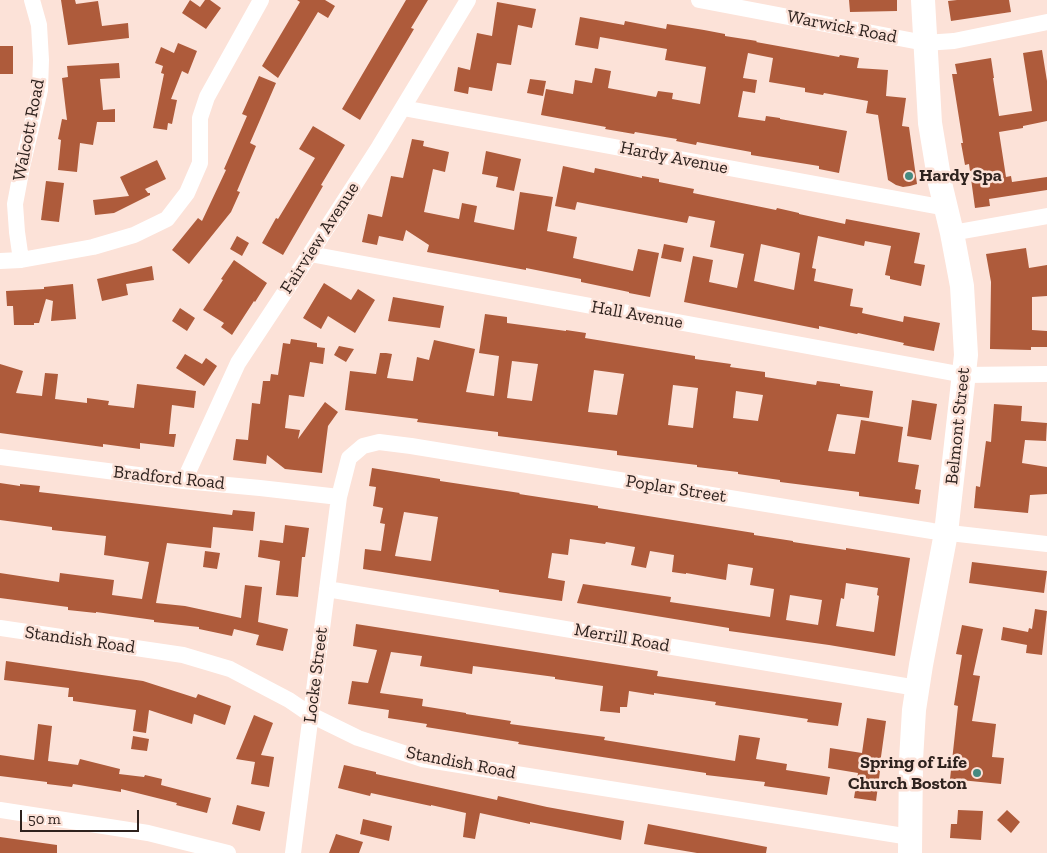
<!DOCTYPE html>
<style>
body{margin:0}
#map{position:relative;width:1047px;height:853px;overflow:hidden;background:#fce2d8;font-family:"Zilla Slab",serif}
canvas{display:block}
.scale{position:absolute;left:20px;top:810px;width:119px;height:22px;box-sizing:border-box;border:2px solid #2e221e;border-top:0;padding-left:6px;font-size:15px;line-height:18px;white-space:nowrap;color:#2e221e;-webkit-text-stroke:4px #fce2d8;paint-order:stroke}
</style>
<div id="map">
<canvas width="1047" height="853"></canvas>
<div class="scale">50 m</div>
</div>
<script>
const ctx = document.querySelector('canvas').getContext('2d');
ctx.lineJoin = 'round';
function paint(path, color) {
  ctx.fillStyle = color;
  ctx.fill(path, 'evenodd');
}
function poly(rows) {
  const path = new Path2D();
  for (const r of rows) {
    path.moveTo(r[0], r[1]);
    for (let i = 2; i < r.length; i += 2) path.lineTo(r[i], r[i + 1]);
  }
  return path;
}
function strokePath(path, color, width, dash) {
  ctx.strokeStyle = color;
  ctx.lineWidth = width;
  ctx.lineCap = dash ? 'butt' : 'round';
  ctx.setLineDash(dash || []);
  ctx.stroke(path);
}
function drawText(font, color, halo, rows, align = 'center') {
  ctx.font = font + ' "Zilla Slab",serif';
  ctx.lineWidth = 5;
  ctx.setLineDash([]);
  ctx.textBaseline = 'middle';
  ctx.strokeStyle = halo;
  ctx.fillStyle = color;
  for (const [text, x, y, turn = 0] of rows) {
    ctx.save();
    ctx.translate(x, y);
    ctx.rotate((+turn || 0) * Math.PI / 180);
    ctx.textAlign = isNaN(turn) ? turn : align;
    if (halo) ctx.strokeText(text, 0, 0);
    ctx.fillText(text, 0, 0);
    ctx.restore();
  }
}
paint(poly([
 [61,0,75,0,76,4,98,1,102,26,128,23,129,38,68,45],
 [190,0,200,7,205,0,210,0,221,8,206,29,182,13],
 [297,0,325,0,335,6,328,18,318,12,278,78,262,66,300,2],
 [406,0,428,0,411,28,414,29,360,120,342,109],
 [849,0,897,0,897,11,850,12],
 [957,0,1009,0,1011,12,951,21,948,1],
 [497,2,536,9,532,28,518,25,511,65,497,63,492,91,469,87,468,94,454,91,458,67,470,70,477,33,492,36],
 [580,17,624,25,625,21,666,29,667,24,704,30,725,34,725,36,757,41,756,42,839,57,840,55,859,58,857,68,888,70,886,96,906,98,902,126,909,127,917,184,910,186,903,187,896,185,888,180,878,115,866,113,868,101,824,93,823,95,805,92,805,88,769,82,773,58,748,53,743,78,757,80,755,93,743,91,738,117,765,121,766,116,780,118,780,119,847,131,839,173,819,169,819,166,751,155,751,152,697,142,696,145,676,141,677,139,635,132,634,134,605,129,606,127,541,115,546,89,573,94,575,80,592,83,595,68,611,71,608,88,656,97,658,91,673,93,672,99,700,104,706,67,665,60,667,49,600,37,598,49,575,45],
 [178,43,197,51,188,74,182,71,171,99,177,100,172,124,168,123,167,130,153,128,164,74,161,73,163,66,155,63,161,47,174,53],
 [0,46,13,46,13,74,0,74],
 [1042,50,1047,81,1047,121,1023,126,1023,128,999,132,1006,177,1011,176,1012,182,1047,177,1047,190,989,199,990,206,975,208,969,164,965,165,961,143,963,143,952,74,957,74,955,64,991,58,994,78,993,78,999,116,1032,111,1023,53],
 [119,63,120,78,100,79,103,110,115,109,115,122,97,122,93,145,80,143,77,172,58,170,61,140,58,139,62,119,67,120,62,78,68,77,67,66],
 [259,76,276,83,250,143,256,146,237,191,240,192,231,212,189,264,172,250,198,218,202,221,226,170,224,169,247,116,242,114],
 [530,79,546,81,543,96,527,93],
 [313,126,345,145,321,185,323,186,283,255,262,243,276,218,278,219,315,158,299,149],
 [412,139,424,141,423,146,449,152,445,172,433,169,424,212,459,219,462,203,477,206,474,222,514,230,520,192,553,197,547,231,577,237,573,258,633,271,638,249,659,253,650,297,629,293,629,292,581,282,581,279,526,268,526,270,427,252,429,245,406,230,403,241,379,236,377,245,362,242,368,214,382,217,391,176,403,178],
 [486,151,521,159,514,191,496,187,498,177,482,174],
 [157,160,166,179,145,189,148,193,150,193,150,195,114,213,95,215,93,200,129,196,120,177],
 [563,166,594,173,595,168,642,178,642,176,659,179,659,182,694,189,693,193,776,210,777,208,799,213,799,214,845,224,846,219,920,233,914,263,925,265,921,286,890,279,890,276,885,275,891,246,865,241,864,246,818,236,812,268,816,269,814,281,853,289,850,306,863,308,862,313,903,322,904,316,940,323,934,351,903,345,904,343,858,333,857,334,819,326,819,329,684,302,693,256,713,260,709,282,737,288,744,254,710,247,715,221,689,216,687,223,577,202,575,210,555,206],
 [761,244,800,253,794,290,754,281],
 [46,181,64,183,59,222,41,220],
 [237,236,249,243,242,256,230,249],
 [664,244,684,248,681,262,661,258],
 [1026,248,1029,268,1047,265,1047,296,1032,297,1032,330,1047,331,1047,347,1031,347,1031,350,990,349,991,282,986,254],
 [234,260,267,283,255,302,254,301,232,335,221,327,224,323,203,310,223,280,221,279],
 [152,266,154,280,126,284,128,295,102,301,97,279],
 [324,283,351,300,358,289,375,300,355,333,328,316,321,329,303,318],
 [73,284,76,319,51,321,53,301,46,299,39,323,34,323,34,325,14,325,13,306,7,306,6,291,44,289,44,287],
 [393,297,444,306,440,328,388,321],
 [180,308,195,318,187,331,172,321],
 [485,314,507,317,507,323,566,331,566,330,586,333,585,338,695,356,695,359,731,364,730,367,765,372,765,377,816,385,817,381,840,384,840,386,873,391,869,418,837,414,828,451,855,454,861,420,903,427,898,462,919,465,915,489,921,490,919,504,859,496,859,492,780,482,780,480,738,474,738,472,697,467,697,465,617,455,617,451,498,436,498,432,417,422,418,419,345,410,350,371,376,374,380,353,386,353,392,354,387,378,413,381,417,357,429,360,434,340,475,349,466,392,494,396,499,356,479,353],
 [512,361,538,364,532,401,507,398],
 [594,370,624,374,617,415,588,412],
 [673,385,698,388,693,428,668,425],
 [736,391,763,395,758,421,733,418],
 [291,339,317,343,317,347,325,348,323,364,310,362,304,397,289,395,285,428,300,430,298,439,325,402,338,412,328,426,322,473,285,469,267,455,266,464,233,460,236,439,248,440,252,403,260,404,263,381,270,381,271,374,278,375,283,343,290,344],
 [339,346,354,349,346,362,334,355],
 [185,354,202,364,206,358,217,366,204,386,176,368],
 [0,364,23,371,16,393,42,396,45,373,58,374,55,399,87,403,87,398,109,401,108,405,134,408,137,384,196,391,194,408,172,405,169,434,176,434,174,447,140,443,140,449,103,444,103,447,0,433],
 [912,400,937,404,931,440,907,436],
 [994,404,1022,406,1021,421,1047,423,1046,441,1025,440,1022,463,1047,467,1047,494,1030,495,1028,513,974,508,976,486,980,487,986,441,991,442],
 [372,468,440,479,440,481,520,493,519,494,598,506,598,508,754,533,754,535,793,541,793,542,846,550,846,548,910,558,895,656,829,645,729,631,729,628,577,603,583,584,671,597,670,602,770,617,774,589,750,585,753,568,728,564,726,580,686,573,686,574,672,572,674,555,650,551,646,568,631,565,635,547,606,542,605,544,570,539,568,555,552,553,548,578,565,581,562,601,499,592,499,590,363,569,365,549,381,551,385,524,380,523,383,508,373,506,376,487,369,486],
 [404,512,438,517,431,561,395,556],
 [846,583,878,588,877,595,879,596,874,632,836,626,841,598,844,599],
 [790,595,822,600,818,625,786,620],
 [0,483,20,486,20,484,40,486,39,492,232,515,233,510,255,512,253,531,213,527,211,548,167,543,156,603,185,606,241,618,245,585,262,587,258,622,288,629,283,651,256,645,259,635,234,629,232,636,199,629,199,627,154,622,154,620,96,612,96,613,68,610,68,607,0,598,0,573,59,582,60,573,114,580,112,595,142,599,149,562,104,555,106,536,52,530,52,527,0,520],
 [285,525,309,528,305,557,302,557,298,597,276,595,280,561,258,557,260,540,283,543],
 [205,551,220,553,217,569,203,567],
 [972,562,1047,571,1044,593,969,583],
 [1035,609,1047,611,1042,655,1026,653,1027,645,1001,640,1003,627,1028,632,1029,628,1032,629],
 [356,624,658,671,657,676,842,703,838,726,807,722,808,719,715,705,716,702,654,693,654,695,629,691,627,707,620,707,620,713,600,711,603,686,555,679,555,677,473,666,472,674,420,666,422,656,391,652,380,693,423,699,422,706,466,713,466,714,511,721,510,724,605,737,604,740,735,761,739,735,760,738,756,759,787,764,786,770,830,777,827,795,764,786,765,782,706,775,706,773,518,744,519,742,426,727,427,724,388,718,389,710,348,704,352,681,368,683,377,650,353,646],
 [962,625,983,629,973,675,980,676,972,721,996,724,992,757,1004,758,1001,784,950,779,958,706,954,705,962,655,956,654],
 [6,661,143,681,196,698,198,694,231,706,225,725,194,714,192,724,149,710,146,733,133,731,136,710,73,701,73,697,68,697,69,688,4,680],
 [254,715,273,723,261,755,274,757,269,787,251,784,255,762,236,759],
 [867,718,886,721,879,771,880,771,876,801,854,798,858,773,828,768,830,748,862,753],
 [38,724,52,726,48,761,78,765,80,759,120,769,119,774,144,777,145,775,162,779,161,785,211,798,207,813,176,805,177,803,121,789,121,792,73,784,72,787,47,784,47,782,0,776,0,755,34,760],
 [133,736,149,739,147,751,131,749],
 [344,765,376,772,376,774,497,800,498,796,547,807,624,821,621,840,530,822,530,824,480,813,475,839,463,837,466,813,431,805,431,806,371,793,370,796,338,788],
 [237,805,265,812,260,831,232,824],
 [958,810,983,811,981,840,950,838,951,824,957,824],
 [1007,810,1020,822,1011,833,997,820],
 [363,819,392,826,389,841,360,834],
 [648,824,767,847,766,853,697,853,644,844],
 [336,834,363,842,359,853,329,853],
 [0,837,57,845,57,853,0,853]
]), '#ae5b3b');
strokePath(poly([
 [699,0,925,43,954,41,1047,22],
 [403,108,946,208],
 [952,233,1047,216],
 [310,254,964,375,1047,374],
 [21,260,17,232,15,204,22,167,40,90,41,60,39,25,32,0],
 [0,261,21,260,93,247,134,235,167,219,187,193,200,163,200,118,207,97,261,0],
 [0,457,184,481,260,488,339,497],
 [184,481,238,363,310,254,379,147,468,0],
 [327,589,917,688],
 [0,628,183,655,230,669,289,700,311,715,358,738,422,759,910,837],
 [0,810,148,833,228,853],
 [293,853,339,497,349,458,363,446,379,442,411,446,932,531,1047,544]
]), '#fff', 16);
strokePath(poly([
 [910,853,911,760,914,710,921,665,946,533,966,355,962,286,952,233,940,183,930,123,923,0]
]), '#fff', 24);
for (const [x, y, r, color] of [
 [909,176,5,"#458a80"],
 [977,773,5,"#458a80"]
]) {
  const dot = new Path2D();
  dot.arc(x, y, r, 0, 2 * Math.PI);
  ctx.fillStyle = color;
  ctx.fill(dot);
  strokePath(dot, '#fce2d8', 2);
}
drawText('18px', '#2e221e', '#fce2d8', [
 ["Warwick Road",842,27,11],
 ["Walcott Road",29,130,-79],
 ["Hardy Avenue",674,158,11],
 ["Fairview Avenue",320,238,-57],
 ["Hall Avenue",637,315,10],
 ["Belmont Street",958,426,-84],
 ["Bradford Road",169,478,6],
 ["Poplar Street",676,489,9],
 ["Merrill Road",622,638,10],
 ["Standish Road",80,640,8],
 ["Locke Street",316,675,-83],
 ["Standish Road",461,763,11]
]);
drawText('bold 18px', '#2e221e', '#fce2d8', [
 ["Hardy Spa",919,176],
 ["Spring of Life",967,763,"right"],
 ["Church Boston",967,784,"right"]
], 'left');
</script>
